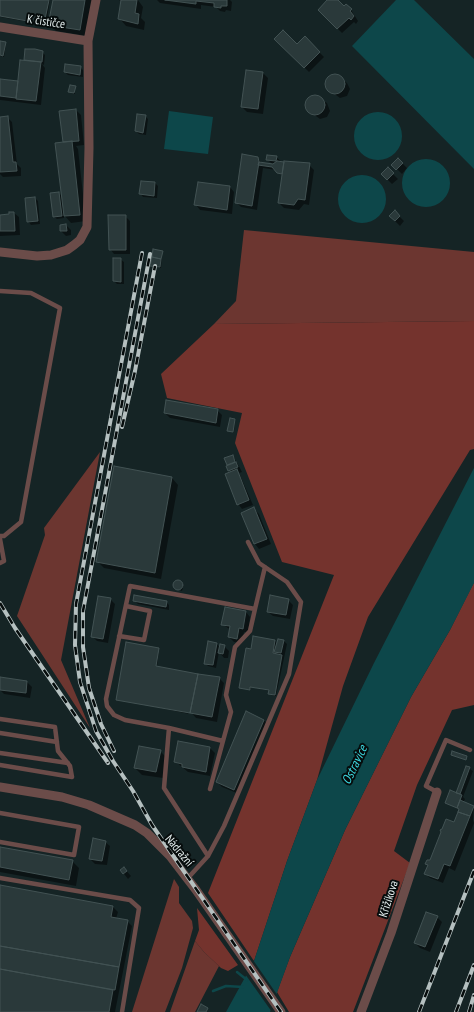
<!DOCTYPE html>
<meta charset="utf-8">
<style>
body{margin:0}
canvas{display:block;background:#152425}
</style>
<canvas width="474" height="1012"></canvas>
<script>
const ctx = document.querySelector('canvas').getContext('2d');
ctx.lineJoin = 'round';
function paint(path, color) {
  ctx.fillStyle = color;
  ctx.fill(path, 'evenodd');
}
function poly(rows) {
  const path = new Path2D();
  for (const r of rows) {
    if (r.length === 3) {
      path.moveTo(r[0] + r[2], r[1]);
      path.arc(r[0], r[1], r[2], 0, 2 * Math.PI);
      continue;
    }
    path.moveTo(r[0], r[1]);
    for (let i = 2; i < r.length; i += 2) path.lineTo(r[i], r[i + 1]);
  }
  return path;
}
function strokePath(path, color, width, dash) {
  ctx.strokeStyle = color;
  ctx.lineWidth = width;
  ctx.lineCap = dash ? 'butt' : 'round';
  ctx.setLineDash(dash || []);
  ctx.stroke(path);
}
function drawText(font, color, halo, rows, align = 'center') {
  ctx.font = font + ' "PT Sans Narrow",sans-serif';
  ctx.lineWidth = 4;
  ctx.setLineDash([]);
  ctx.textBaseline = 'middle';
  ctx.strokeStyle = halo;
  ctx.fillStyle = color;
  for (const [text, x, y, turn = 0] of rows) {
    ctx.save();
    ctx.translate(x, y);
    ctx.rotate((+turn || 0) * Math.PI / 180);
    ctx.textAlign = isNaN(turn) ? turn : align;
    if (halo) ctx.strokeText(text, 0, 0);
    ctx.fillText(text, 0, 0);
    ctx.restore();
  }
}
paint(poly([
 [244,230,474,252,474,321,214,324,236,301],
 [100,452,61,660,90,728,17,616,45,535,44,528],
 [174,879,179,887,179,903,192,921,193,928,182,968,165,1012,132,1012],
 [195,941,204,952,219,966,195,1012,170,1012]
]), '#6c3630');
paint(poly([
 [474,321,474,449,470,450,368,617,343,686,317,780,287,861,254,961,208,893,334,575,282,562,235,443,242,413,167,398,161,374,214,324],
 [474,582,474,705,452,710,417,785,394,851,410,863,353,1012,289,1012,277,992,290,957,345,830,411,697,450,630],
 [197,908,238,965,228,971,221,968,204,952,195,941,199,930]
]), '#74332d');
paint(poly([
 [396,0,414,0,474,59,474,169,352,46],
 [169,111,213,117,208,154,164,149],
 [378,136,24],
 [426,183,24],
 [362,199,24],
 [474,468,474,583,450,630,411,697,345,830,290,957,270,1012,226,1012,254,961,287,861,317,780,374,663]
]), '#0d474a');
paint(poly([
 [253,960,278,996,272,1012,245,974]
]), '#152425');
paint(poly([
 [0,0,50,0,46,25,0,17],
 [54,0,93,0,87,36,56,31,50,25],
 [119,0,138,0,143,7,141,18,145,22,144,30,126,26,120,19,122,2],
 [157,0,230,0,232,2,231,11,226,10,225,12,220,11,216,7,201,5,201,9,160,3],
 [330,0,337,0,344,8,351,10,358,21,356,24,354,22,342,33,319,10],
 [305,38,324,57,309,72,275,39,297,45],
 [0,42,6,44,4,57,0,56],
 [26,50,42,52,45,55,44,65,42,64,45,68,41,105,0,100,0,80,19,82],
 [80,67,83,70,83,77,68,75,65,72],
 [263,73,268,78,263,114,247,112,242,107],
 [336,74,347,83,350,89,347,96,340,98,328,89,326,82,329,77],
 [75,87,75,94,71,93,69,92],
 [316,96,327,103,330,111,327,117,320,119,309,111,306,105,309,98],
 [76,110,81,115,84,145,76,146,78,149,86,221,71,223,64,215,64,218,57,219,53,216,59,193,62,196,64,142],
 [145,116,148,119,146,135,139,134,136,131],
 [7,117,12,122,17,164,21,168,21,176,3,177,0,174,0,118],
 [276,157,282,162,309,165,314,170,309,205,304,204,299,210,284,208,279,203,283,176,276,170,263,168,257,210,241,207,236,202,257,158,262,163,273,165,268,160],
 [398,159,407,168,402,174,393,165],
 [388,169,398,179,392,184,382,174],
 [142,182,155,183,158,186,157,198,143,197,140,193],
 [230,187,234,192,232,214,200,210,196,205],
 [26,198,35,198,38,201,40,224,31,225,28,221],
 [395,212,404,221,400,226,390,216],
 [14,213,19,217,20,235,0,236,0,216,10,215],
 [125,216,130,221,130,254,114,254,110,249],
 [66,225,71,230,71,235,66,236,61,231,61,226],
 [162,252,161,268,153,266,151,265],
 [120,259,124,262,124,284,117,284,114,281],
 [217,410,222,415,220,427,170,418,165,413],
 [235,420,234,432,228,431],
 [233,456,240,468,242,472,239,473,253,505,242,509,238,504,231,472,226,459],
 [114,467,172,478,178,485,161,579,104,568,97,561],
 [254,509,259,514,271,544,259,549,255,544,242,513],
 [175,581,184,584,182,591,174,588],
 [110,599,115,604,108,643,97,641,92,636],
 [288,600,293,605,290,619,273,616,268,612],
 [135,601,166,602,169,605,169,610,138,604],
 [246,612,250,617,248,633,244,632,242,643,234,642,229,637,231,630,222,624],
 [254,637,275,641,277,644,284,641,287,644,276,696,271,695,270,691,251,687,251,690,240,688],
 [217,644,220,648,224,646,229,651,228,658,224,658,219,652,216,668,208,666,205,663],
 [159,649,157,667,219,678,224,683,217,722,196,718,188,709,186,711,189,714,117,699],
 [1,678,27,682,32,687,30,698,4,694,0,690],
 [264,720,268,725,239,794,222,787,217,782],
 [179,743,210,748,215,753,210,776,188,772,176,762],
 [160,751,167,758,163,778,142,775,135,768],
 [467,767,473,771,463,797,465,799,463,803,474,807,473,820,474,823,455,871,449,868,443,883,430,878,425,874,429,866,427,864,430,862,455,823,460,810,446,803,456,794],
 [105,842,110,846,107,865,95,864,90,859],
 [0,848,72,861,79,868,76,886,0,872],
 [124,868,131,876,128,879,121,870],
 [0,886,113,907,118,912,116,919,127,921,132,926,115,1012,0,1012],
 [437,917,442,922,430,952,420,948,415,943]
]), '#0007');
strokePath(poly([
 [237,972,247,980],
 [213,991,226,986,243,987]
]), '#0d474a', 2.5);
const building = poly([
 [0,0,49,0,44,24,0,16,0,0],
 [53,0,85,0,80,30,48,25,53,0],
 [121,0,137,0,135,13,139,14,138,24,118,19,121,0],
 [165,0,227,0,227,6,221,6,221,8,214,7,214,3,196,1,196,4,165,0],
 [327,0,338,0,344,6,346,4,352,9,350,11,354,16,351,20,349,18,337,29,318,10,327,0],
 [283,30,297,44,305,36,320,52,304,68,274,39,283,30],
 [0,41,6,42,3,56,0,55,0,41],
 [25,49,35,49,43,51,42,62,24,60,25,49],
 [20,60,41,62,36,101,16,99,20,60],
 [65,64,81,66,80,75,64,72,65,64],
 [246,70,263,72,258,109,241,107,246,70],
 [335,84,10],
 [0,79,18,81,16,98,0,96,0,79],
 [70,85,76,86,74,93,68,92,70,85],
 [315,105,10],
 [76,109,79,141,63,142,59,111,76,109],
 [137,114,146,115,143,133,135,131,137,114],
 [8,116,13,162,16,162,17,171,0,172,0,117,8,116],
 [72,141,80,215,64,216,55,143,72,141],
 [242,154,258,157,259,162,252,206,235,203,242,154],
 [267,155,277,156,276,161,266,160,267,155],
 [398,158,403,163,396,170,391,165,398,158],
 [277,161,284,162,282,174,277,173,272,167,258,165,259,162,273,164,277,161],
 [284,161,310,163,305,200,298,199,294,205,278,203,284,161],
 [388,167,394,173,387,180,381,174,388,167],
 [141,181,155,182,154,196,139,194,141,181],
 [198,182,230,186,227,210,194,205,198,182],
 [59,192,62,216,53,217,50,193,59,192],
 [35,197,38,221,27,222,25,198,35,197],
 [395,210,400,216,395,221,389,216,395,210],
 [9,212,14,212,15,231,0,231,0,215,9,214,9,212],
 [108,215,126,215,126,250,109,250,108,215],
 [66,224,67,231,60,231,60,225,66,224],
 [153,249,163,251,161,259,152,257,153,249],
 [152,257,161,259,160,267,150,266,152,257],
 [113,258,121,258,121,282,113,281,113,258],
 [166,400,218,409,216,423,164,413,166,400],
 [230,418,235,419,233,432,227,431,230,418],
 [233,455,235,462,227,465,224,458,233,455],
 [236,462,238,467,228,471,226,466,236,462],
 [114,466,172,477,155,573,96,562,114,466],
 [237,469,249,500,237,505,225,474,237,469],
 [254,507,267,539,254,544,241,513,254,507],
 [178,585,5],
 [134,595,167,601,166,607,133,601,134,595],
 [270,595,289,599,286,615,267,612,270,595],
 [98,596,111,598,103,639,91,637,98,596],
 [225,607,246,611,243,629,239,628,237,639,228,637,230,626,221,625,225,607],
 [253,636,275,640,273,653,282,655,275,695,268,694,269,690,250,687,250,690,239,688,246,648,251,649,253,636],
 [278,639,284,640,281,653,274,652,278,639],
 [208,641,217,643,213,665,204,664,208,641],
 [126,642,159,648,156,666,198,674,190,713,116,700,126,642],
 [220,644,225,645,223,654,218,653,220,644],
 [198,674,220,677,212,717,190,713,198,674],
 [0,677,27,681,26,693,0,690,0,677],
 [246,711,264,720,234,790,216,782,246,711],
 [178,741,210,747,206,772,182,767,182,764,174,762,178,741],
 [139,746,161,750,156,772,134,768,139,746],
 [452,751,467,756,466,760,451,755,452,751],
 [466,766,470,767,460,794,456,793,466,766],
 [450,790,462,795,457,808,445,803,450,790],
 [460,800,474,806,470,816,458,812,459,809,457,808,460,800],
 [458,812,470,816,450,866,444,864,438,879,424,874,428,865,425,864,427,860,430,860,441,832,440,830,442,829,446,819,454,822,458,812],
 [93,838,106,841,102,861,89,859,93,838],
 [0,847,73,860,69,880,0,867,0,847],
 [124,867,127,871,123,874,120,870,124,867],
 [0,885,113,906,111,917,128,920,119,967,0,946,0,885],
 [426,912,438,916,425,947,414,943,426,912],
 [0,946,119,967,115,990,0,969,0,946],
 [0,969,113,990,109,1012,0,1012,0,969],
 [201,1004,208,1008,206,1012,197,1012,201,1004]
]);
paint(building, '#2a393a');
strokePath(building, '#425253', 1);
strokePath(poly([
 [0,291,31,293,60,308,21,522,4,536,0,536],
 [0,539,4,561,0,563],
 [119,636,144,640,150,611,126,606],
 [0,719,55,727,58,751,70,766,72,777,0,765],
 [169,728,223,741,210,789],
 [0,733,57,742],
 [223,741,231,712,226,695,235,647,250,631,255,609],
 [0,753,68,763],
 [437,792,426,786,446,740,470,750],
 [0,813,79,827,74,855,0,842],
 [208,856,164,788,169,728,125,720,114,715,107,706,106,699,130,586,255,609,265,567],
 [0,878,130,900,139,908,122,1012],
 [187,879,208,856,224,826,289,674,301,602,287,582,259,563,248,542]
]), '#6b4c49', 4.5);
strokePath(poly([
 [0,27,88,41],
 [0,252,37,256,51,255,67,250,74,245,80,240,87,227,89,148,88,41,96,0],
 [0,787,62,797,89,805,135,825,147,833,170,856,196,890,281,1012],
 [361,1012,391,933,437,792]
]), '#6b4c49', 9);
const rail = poly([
 [142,253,76,604,75,645,80,682,96,731,113,761,133,791,152,825,281,1012],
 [122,427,135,371,155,266],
 [0,603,15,628,108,763],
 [114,751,101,724,89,688,83,647,83,611,150,254],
 [419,1012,474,871],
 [456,1012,474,965],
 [469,1012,474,995]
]);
strokePath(rail, '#b5c0c0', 4);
strokePath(rail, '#060c0c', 2.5, [8]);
drawText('12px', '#e5efef', '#060c0c', [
 ["K čističce",46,22,9],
 ["Nádražní",179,851,50],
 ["Křižíkova",389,899,-72]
]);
drawText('italic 13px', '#3bd6de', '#060c0c', [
 ["Ostravice",355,765,-64]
]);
</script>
